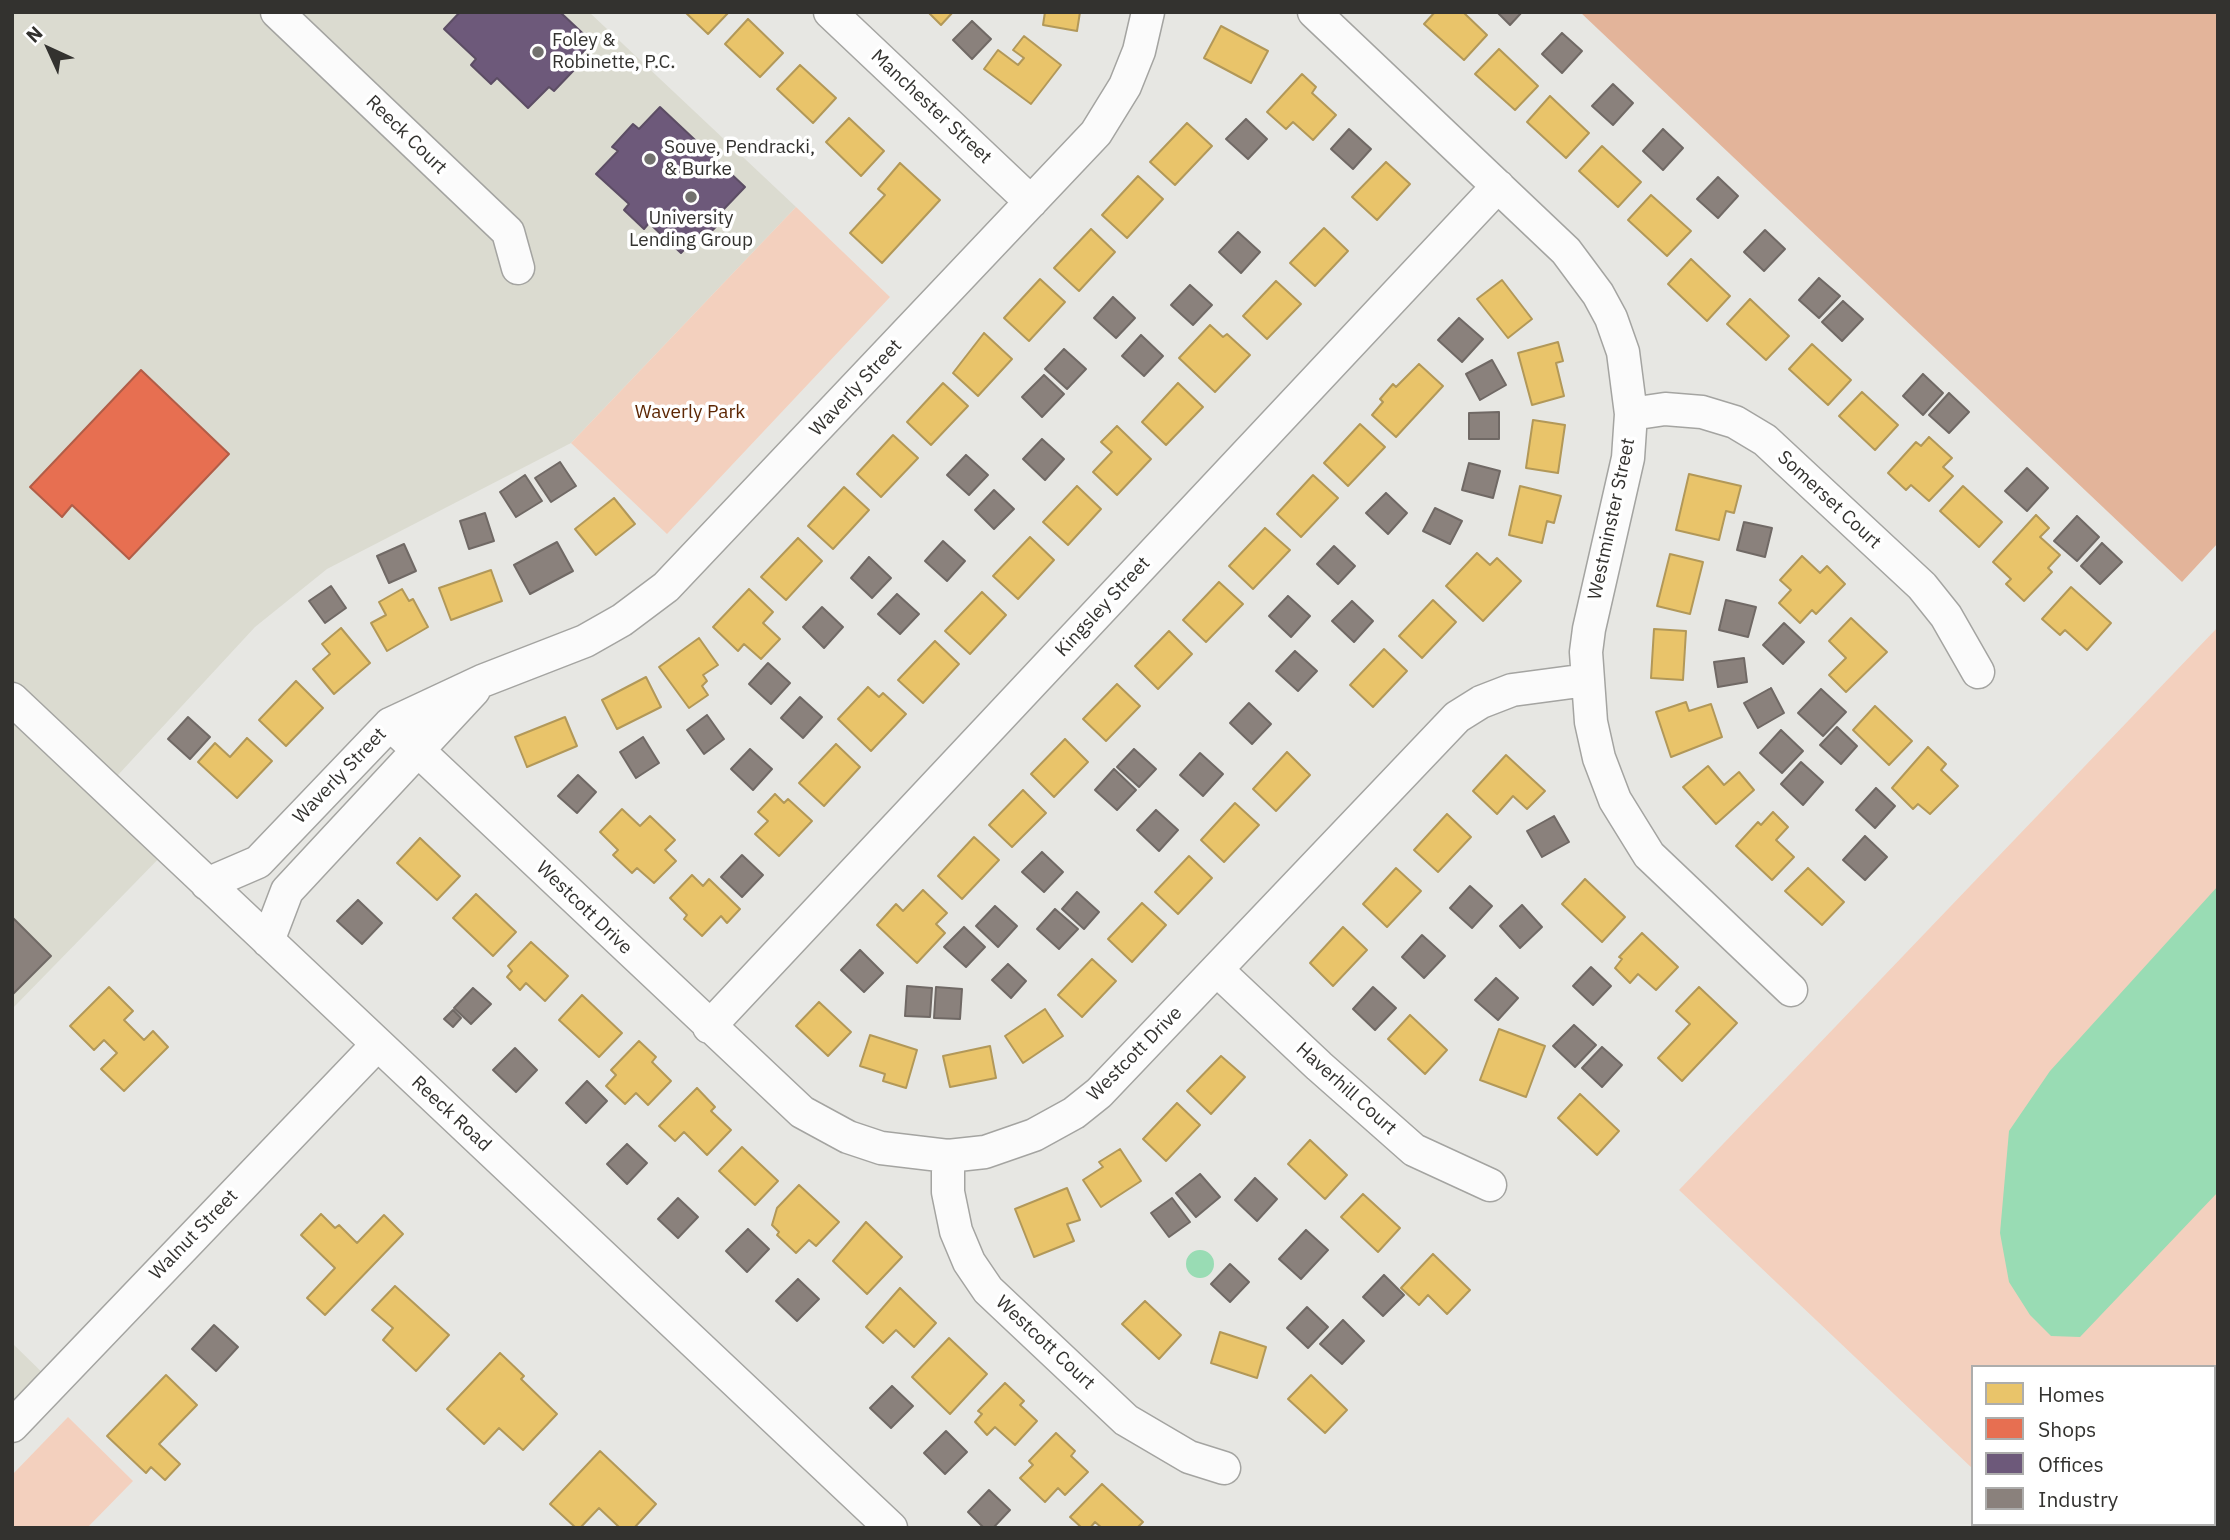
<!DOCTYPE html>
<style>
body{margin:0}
#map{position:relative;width:2230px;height:1540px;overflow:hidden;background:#e7e7e3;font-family:"IBM Plex Sans",sans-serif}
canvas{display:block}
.frame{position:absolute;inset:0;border:14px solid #33322f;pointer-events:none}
.legend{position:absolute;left:1971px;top:1365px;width:245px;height:161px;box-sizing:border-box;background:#fff;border:2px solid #adadac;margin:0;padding:9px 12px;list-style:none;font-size:21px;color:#33322f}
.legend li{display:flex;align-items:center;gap:14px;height:35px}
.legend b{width:35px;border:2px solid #adadac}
.north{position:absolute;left:14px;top:14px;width:70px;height:70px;-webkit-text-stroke:5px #fff;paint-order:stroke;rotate:315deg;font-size:19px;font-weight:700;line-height:28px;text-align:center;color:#33322f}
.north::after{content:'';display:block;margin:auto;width:24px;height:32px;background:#33322f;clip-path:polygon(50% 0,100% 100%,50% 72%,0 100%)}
</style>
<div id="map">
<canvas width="2230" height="1540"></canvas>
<div class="frame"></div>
<ul class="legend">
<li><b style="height:19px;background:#e9c46a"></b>Homes</li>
<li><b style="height:19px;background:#e76f51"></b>Shops</li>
<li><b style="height:19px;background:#6d597a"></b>Offices</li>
<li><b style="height:19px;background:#8a817c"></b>Industry</li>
</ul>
<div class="north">N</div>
</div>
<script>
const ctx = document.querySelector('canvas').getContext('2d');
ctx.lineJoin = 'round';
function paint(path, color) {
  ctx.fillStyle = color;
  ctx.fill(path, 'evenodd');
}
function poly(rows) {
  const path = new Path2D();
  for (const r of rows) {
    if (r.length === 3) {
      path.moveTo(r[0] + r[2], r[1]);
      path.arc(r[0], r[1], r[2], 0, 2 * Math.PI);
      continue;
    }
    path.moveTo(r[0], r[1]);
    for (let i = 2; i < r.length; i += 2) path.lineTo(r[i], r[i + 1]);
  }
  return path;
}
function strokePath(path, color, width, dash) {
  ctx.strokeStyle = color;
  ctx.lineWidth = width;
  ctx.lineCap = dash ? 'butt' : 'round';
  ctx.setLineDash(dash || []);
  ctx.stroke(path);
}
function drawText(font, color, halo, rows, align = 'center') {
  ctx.font = font + ' "IBM Plex Sans",sans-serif';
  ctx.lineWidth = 7;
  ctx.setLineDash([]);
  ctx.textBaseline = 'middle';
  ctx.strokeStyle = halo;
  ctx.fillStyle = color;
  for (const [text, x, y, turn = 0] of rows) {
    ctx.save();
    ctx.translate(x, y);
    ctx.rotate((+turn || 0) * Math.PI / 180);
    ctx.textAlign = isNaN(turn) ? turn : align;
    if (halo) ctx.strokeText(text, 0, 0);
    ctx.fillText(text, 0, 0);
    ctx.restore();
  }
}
paint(poly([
 [12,12,589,12,796,207,571,443,327,569,255,627,106,788,169,848,12,1009],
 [12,1343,53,1383,12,1426]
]), '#dbdbd0');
paint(poly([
 [796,207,890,297,667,534,571,443],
 [2218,627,2218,1528,2034,1528,2031,1524,2214,1524,2214,1367,1973,1367,1973,1469,1679,1190],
 [68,1417,133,1481,87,1528,12,1528,12,1475]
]), '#f3d0be');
paint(poly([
 [1580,12,2218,12,2218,543,2182,582]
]), '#e3b49a');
paint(poly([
 [2218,886,2218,1192,2080,1337,2051,1336,2030,1315,2009,1282,2000,1233,2009,1131,2050,1071],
 [1200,1264,14]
]), '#99dcb4');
const homes = poly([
 [685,12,729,12,708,34,685,12],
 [928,12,953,12,941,25,928,12],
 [1045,12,1080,12,1077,31,1043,25,1045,12],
 [1435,12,1463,12,1487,35,1464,60,1424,24,1435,12],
 [748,19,783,53,760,77,725,44,748,19],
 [1221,26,1268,51,1251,83,1204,58,1221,26],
 [1024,36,1061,65,1031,104,984,69,998,50,1018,65,1024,58,1013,50,1024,36],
 [1499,49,1538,86,1515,110,1475,74,1499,49],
 [800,65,836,98,813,123,777,89,800,65],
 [1302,74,1316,87,1312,93,1336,115,1313,140,1293,122,1286,129,1267,112,1302,74],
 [1550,96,1589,133,1566,158,1527,122,1550,96],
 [849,118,884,151,861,176,826,142,849,118],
 [1187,123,1212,146,1175,185,1150,162,1187,123],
 [1602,146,1641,182,1618,207,1579,171,1602,146],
 [1386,162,1410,184,1377,220,1352,197,1386,162],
 [900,163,940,200,882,263,850,233,885,195,878,189,900,163],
 [1138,176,1163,199,1127,238,1102,215,1138,176],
 [1651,195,1691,231,1667,256,1628,220,1651,195],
 [1324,228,1348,251,1315,286,1290,263,1324,228],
 [1091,229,1115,252,1079,291,1054,268,1091,229],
 [1691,259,1730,296,1707,321,1668,284,1691,259],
 [1040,279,1065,302,1029,341,1004,318,1040,279],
 [1502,280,1532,319,1508,338,1477,299,1502,280],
 [1276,281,1301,304,1267,339,1243,316,1276,281],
 [1750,299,1789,336,1766,360,1727,324,1750,299],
 [1210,325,1223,337,1227,334,1250,355,1215,392,1179,358,1210,325],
 [984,333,1012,359,978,396,953,373,984,333],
 [1558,342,1563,361,1556,363,1564,396,1532,405,1518,353,1558,342],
 [1812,344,1851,380,1828,405,1789,369,1812,344],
 [1419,364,1443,386,1396,437,1372,415,1383,402,1380,399,1393,384,1396,387,1419,364],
 [943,383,968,406,931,445,907,422,943,383],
 [1178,383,1203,407,1166,445,1142,422,1178,383],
 [1862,392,1898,425,1875,450,1839,416,1862,392],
 [1533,420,1565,425,1558,473,1526,468,1533,420],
 [1360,424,1385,447,1348,486,1324,463,1360,424],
 [1117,426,1151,459,1117,495,1093,472,1112,452,1101,442,1117,426],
 [893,435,918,458,881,497,857,474,893,435],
 [1929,437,1952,458,1943,467,1953,476,1929,501,1911,485,1906,490,1888,473,1916,442,1921,446,1929,437],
 [1689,474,1741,486,1734,513,1726,511,1719,540,1676,530,1689,474],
 [1313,475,1338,498,1301,537,1277,514,1313,475],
 [1077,486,1101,509,1068,545,1043,522,1077,486],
 [1520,486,1561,496,1554,523,1547,521,1542,543,1509,535,1520,486],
 [1963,486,2002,522,1979,547,1940,511,1963,486],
 [844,487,869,510,833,549,808,526,844,487],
 [614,498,635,524,596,555,575,529,614,498],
 [2036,515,2049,528,2040,537,2060,555,2048,568,2052,572,2024,601,2006,584,2011,579,1993,562,2036,515],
 [1265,528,1290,550,1253,589,1229,566,1265,528],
 [1030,537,1054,560,1018,599,993,576,1030,537],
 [798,538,822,561,786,600,761,577,798,538],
 [1477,553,1490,565,1497,558,1521,581,1483,621,1446,586,1477,553],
 [1670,554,1703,562,1690,614,1657,606,1670,554],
 [1802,556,1820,573,1827,566,1845,584,1816,614,1812,610,1800,623,1779,603,1791,590,1780,580,1802,556],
 [491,570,502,601,451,620,439,588,491,570],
 [1219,582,1243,604,1206,642,1183,620,1219,582],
 [2071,587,2111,623,2087,650,2065,630,2060,635,2042,619,2071,587],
 [402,589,409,601,413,599,428,627,387,651,371,623,386,615,379,602,402,589],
 [749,589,773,612,763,623,780,639,761,659,744,644,738,651,713,627,749,589],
 [982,592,1006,615,970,654,945,631,982,592],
 [1433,600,1456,622,1422,658,1399,636,1433,600],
 [1851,618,1887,652,1846,692,1829,675,1846,658,1829,641,1851,618],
 [341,628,370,663,334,694,313,669,330,654,322,644,341,628],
 [1654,629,1686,631,1683,680,1651,678,1654,629],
 [1169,631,1192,654,1158,689,1135,666,1169,631],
 [699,638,718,665,703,675,707,681,702,686,708,695,689,708,659,667,699,638],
 [935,641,959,664,923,703,898,680,935,641],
 [1384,649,1407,671,1373,707,1350,685,1384,649],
 [646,677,661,707,617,729,602,700,646,677],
 [296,681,323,708,286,746,259,720,296,681],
 [1117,684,1140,706,1106,741,1083,719,1117,684],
 [868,687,879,697,883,693,906,714,871,751,838,719,868,687],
 [1686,702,1689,711,1711,704,1722,737,1671,757,1656,712,1686,702],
 [1875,706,1912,741,1889,765,1853,730,1875,706],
 [565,717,577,746,527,767,515,737,565,717],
 [247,738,272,761,237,798,198,762,215,743,230,757,247,738],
 [1065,739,1088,762,1054,797,1031,774,1065,739],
 [836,744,860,767,824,806,799,783,836,744],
 [1928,747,1946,764,1941,770,1958,786,1930,814,1918,804,1913,809,1892,788,1928,747],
 [1287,752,1310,775,1276,811,1253,789,1287,752],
 [1506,755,1545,791,1527,809,1513,796,1497,814,1473,791,1506,755],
 [1708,766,1724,785,1739,772,1754,790,1716,824,1683,787,1708,766],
 [1023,790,1046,813,1012,847,989,825,1023,790],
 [775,794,784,803,788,799,812,821,779,856,755,834,768,821,758,812,775,794],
 [1235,803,1259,825,1224,862,1201,840,1235,803],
 [622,809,640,826,650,816,675,840,665,850,676,861,654,883,637,868,632,873,613,855,618,850,600,832,622,809],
 [1773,812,1788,827,1776,840,1794,857,1772,880,1736,846,1758,822,1761,825,1773,812],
 [1447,814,1471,837,1438,872,1414,850,1447,814],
 [974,837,999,860,962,899,938,876,974,837],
 [420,838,460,876,437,900,397,863,420,838],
 [1189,856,1212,878,1178,914,1155,892,1189,856],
 [1396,868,1421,891,1387,927,1363,904,1396,868],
 [1808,868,1844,902,1822,925,1785,891,1808,868],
 [692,875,703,886,709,879,740,909,727,923,721,916,702,936,684,919,687,915,670,898,692,875],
 [1585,879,1625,917,1602,942,1562,904,1585,879],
 [923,890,947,913,936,924,945,933,917,963,877,925,896,904,903,911,923,890],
 [476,894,516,932,493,956,453,918,476,894],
 [1142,903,1166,925,1132,962,1108,939,1142,903],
 [1343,927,1367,950,1333,986,1310,963,1343,927],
 [1642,933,1678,967,1656,990,1638,974,1630,983,1615,968,1622,959,1619,957,1642,933],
 [531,942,568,976,545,1001,526,983,520,990,507,977,512,971,508,966,531,942],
 [1092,959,1116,981,1082,1017,1058,995,1092,959],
 [109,987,133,1011,124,1020,144,1040,153,1031,168,1047,124,1091,101,1069,117,1053,104,1040,94,1050,70,1026,109,987],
 [1699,987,1737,1023,1682,1081,1658,1058,1690,1024,1676,1011,1699,987],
 [582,995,622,1033,599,1057,559,1020,582,995],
 [819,1002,851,1032,828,1056,796,1026,819,1002],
 [1045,1009,1063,1036,1023,1063,1005,1036,1045,1009],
 [1410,1015,1447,1050,1425,1074,1388,1039,1410,1015],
 [1499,1029,1545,1046,1526,1097,1480,1080,1499,1029],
 [870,1035,917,1050,906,1088,883,1081,885,1074,860,1066,870,1035],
 [639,1041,656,1057,652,1062,671,1081,648,1105,636,1093,625,1104,606,1086,616,1075,611,1070,639,1041],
 [990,1046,996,1078,950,1087,943,1056,990,1046],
 [1221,1056,1245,1077,1211,1114,1187,1091,1221,1056],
 [697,1088,715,1107,711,1111,731,1130,707,1155,684,1132,675,1141,659,1126,697,1088],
 [1580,1094,1619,1131,1597,1155,1558,1118,1580,1094],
 [1177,1103,1200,1125,1166,1161,1143,1139,1177,1103],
 [1310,1140,1347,1175,1325,1199,1288,1164,1310,1140],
 [742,1147,778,1181,755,1205,719,1171,742,1147],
 [1120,1149,1141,1181,1101,1207,1083,1180,1103,1167,1099,1162,1120,1149],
 [799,1185,839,1222,816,1246,809,1240,796,1253,777,1235,779,1232,772,1225,777,1208,799,1185],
 [1067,1188,1080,1220,1067,1224,1074,1241,1034,1257,1015,1209,1067,1188],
 [1363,1194,1400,1228,1378,1252,1341,1217,1363,1194],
 [321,1214,335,1228,339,1225,357,1243,384,1215,403,1234,325,1315,307,1298,335,1268,301,1235,321,1214],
 [866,1222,902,1257,867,1294,833,1261,866,1222],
 [1433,1254,1470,1290,1447,1314,1428,1295,1419,1305,1401,1288,1433,1254],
 [395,1286,449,1335,416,1371,383,1340,393,1328,372,1310,395,1286],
 [900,1288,936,1323,914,1347,896,1330,883,1343,866,1327,900,1288],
 [1145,1301,1181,1335,1159,1359,1122,1324,1145,1301],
 [1220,1332,1266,1347,1257,1378,1211,1363,1220,1332],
 [949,1338,987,1374,950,1414,912,1377,949,1338],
 [500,1353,524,1376,521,1379,557,1414,523,1450,499,1428,484,1444,447,1409,500,1353],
 [166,1375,197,1405,159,1444,180,1464,165,1480,151,1467,146,1473,107,1436,166,1375],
 [1311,1375,1347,1410,1325,1433,1288,1399,1311,1375],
 [1005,1383,1024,1401,1020,1405,1037,1421,1015,1445,995,1427,987,1435,975,1422,982,1414,978,1411,1005,1383],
 [1056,1433,1075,1451,1071,1456,1088,1472,1065,1495,1058,1488,1045,1502,1020,1478,1033,1465,1029,1461,1056,1433],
 [600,1451,656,1504,634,1528,620,1528,599,1508,580,1528,576,1528,550,1504,600,1451],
 [1102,1484,1143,1522,1137,1528,1102,1528,1095,1522,1090,1528,1082,1528,1070,1517,1102,1484]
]);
paint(homes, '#e9c46a');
strokePath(homes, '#b29858', 2);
const shops = poly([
 [141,370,229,454,129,559,72,505,62,517,30,487,141,370]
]);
paint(shops, '#e76f51');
strokePath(shops, '#b15d47', 2);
const offices = poly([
 [460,12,560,12,592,42,571,65,575,69,554,91,549,87,528,108,497,78,491,84,471,65,476,59,444,29,460,12],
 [660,107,745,187,723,210,728,214,707,236,702,231,681,253,649,223,644,229,624,210,629,204,596,174,618,151,612,147,633,124,639,129,660,107]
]);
paint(offices, '#6d597a');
strokePath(offices, '#5c4d64', 2);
const industry = poly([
 [1497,12,1522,12,1510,25,1497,12],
 [972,21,991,39,972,59,953,40,972,21],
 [1562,33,1582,51,1562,73,1542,54,1562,33],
 [1613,84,1633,103,1613,125,1592,106,1613,84],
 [1246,119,1267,139,1248,159,1226,139,1246,119],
 [1349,129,1371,149,1353,169,1331,149,1349,129],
 [1663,129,1683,148,1663,170,1643,151,1663,129],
 [1718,177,1738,196,1718,218,1697,199,1718,177],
 [1765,230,1785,249,1764,271,1744,252,1765,230],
 [1238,232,1260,252,1241,273,1219,252,1238,232],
 [1819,278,1840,296,1819,318,1799,300,1819,278],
 [1190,285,1212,305,1193,325,1171,305,1190,285],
 [1113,297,1135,318,1116,338,1094,318,1113,297],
 [1843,301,1863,319,1842,341,1822,322,1843,301],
 [1459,318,1483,339,1462,362,1438,340,1459,318],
 [1141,335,1163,356,1144,376,1122,356,1141,335],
 [1064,349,1086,369,1067,389,1045,369,1064,349],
 [1492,360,1506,385,1480,400,1466,374,1492,360],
 [1923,374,1943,393,1923,415,1903,396,1923,374],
 [1044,375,1064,394,1042,417,1022,397,1044,375],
 [1949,393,1969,412,1949,433,1929,415,1949,393],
 [1499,412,1499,439,1469,439,1469,413,1499,412],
 [1042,439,1064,459,1045,480,1023,459,1042,439],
 [966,455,988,475,969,495,947,475,966,455],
 [560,462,576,486,551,502,535,478,560,462],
 [1469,463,1500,471,1493,498,1462,490,1469,463],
 [2027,468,2048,488,2027,511,2005,491,2027,468],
 [525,475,542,501,516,517,500,492,525,475],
 [994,490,1014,509,994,529,975,510,994,490],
 [1386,493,1407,513,1388,534,1366,513,1386,493],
 [1435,508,1462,521,1450,544,1423,531,1435,508],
 [485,513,494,541,469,549,460,521,485,513],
 [2077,516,2099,537,2077,561,2054,541,2077,516],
 [1744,522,1772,528,1765,557,1737,550,1744,522],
 [943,541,965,561,947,581,925,561,943,541],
 [557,542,573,571,530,594,514,565,557,542],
 [2102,543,2122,562,2100,584,2081,566,2102,543],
 [404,544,416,571,389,583,377,556,404,544],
 [1334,546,1355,566,1338,584,1317,564,1334,546],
 [869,557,891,578,872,598,851,578,869,557],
 [331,586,346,608,325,623,309,601,331,586],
 [897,594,919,614,900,634,878,614,897,594],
 [1288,596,1310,616,1291,637,1269,616,1288,596],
 [1726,600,1756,607,1748,637,1719,630,1726,600],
 [1352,601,1373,621,1354,642,1332,621,1352,601],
 [822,607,843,627,824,648,803,627,822,607],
 [1784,623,1804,642,1783,664,1763,645,1784,623],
 [1295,651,1317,671,1298,691,1276,671,1295,651],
 [1744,658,1747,682,1718,687,1714,662,1744,658],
 [768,663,790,683,771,704,749,684,768,663],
 [1771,688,1784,713,1758,728,1744,703,1771,688],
 [1821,689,1846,712,1823,736,1798,713,1821,689],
 [800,697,822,717,803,738,781,718,800,697],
 [1249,703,1271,724,1252,744,1230,723,1249,703],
 [707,715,724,739,704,754,687,730,707,715],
 [188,717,210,737,190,759,168,739,188,717],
 [1837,727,1857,746,1841,764,1820,745,1837,727],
 [1781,730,1803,751,1782,773,1760,753,1781,730],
 [643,737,659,763,636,778,620,752,643,737],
 [750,749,772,769,753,790,731,769,750,749],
 [1134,749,1156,769,1139,787,1117,767,1134,749],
 [1200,753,1223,774,1203,796,1180,775,1200,753],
 [1801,762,1823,782,1803,805,1781,784,1801,762],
 [1114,769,1136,790,1117,810,1095,790,1114,769],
 [578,775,596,792,577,813,558,796,578,775],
 [1876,788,1895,806,1875,828,1856,810,1876,788],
 [1156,810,1178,830,1159,851,1137,830,1156,810],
 [1554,816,1569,842,1542,857,1527,831,1554,816],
 [1865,836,1887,857,1865,880,1843,860,1865,836],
 [1042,852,1063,872,1044,892,1022,872,1042,852],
 [742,855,763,875,742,897,721,877,742,855],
 [1470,886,1492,906,1472,928,1450,908,1470,886],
 [1077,892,1099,912,1084,929,1062,909,1077,892],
 [358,900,382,923,362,944,337,921,358,900],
 [1522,905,1542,927,1520,948,1500,926,1522,905],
 [995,906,1017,926,998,947,976,926,995,906],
 [1055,909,1078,929,1059,949,1037,929,1055,909],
 [12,917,51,956,12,995,12,917],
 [964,927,985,947,966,967,944,947,964,927],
 [1422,935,1445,956,1424,978,1402,957,1422,935],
 [860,950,883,973,864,992,841,970,860,950],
 [1008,964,1026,981,1011,998,992,980,1008,964],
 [1591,967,1611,986,1593,1005,1573,986,1591,967],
 [1496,978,1518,998,1498,1020,1475,1000,1496,978],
 [907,986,932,988,930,1017,905,1016,907,986],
 [936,987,962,989,960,1019,934,1018,936,987],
 [1373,987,1396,1008,1375,1030,1353,1009,1373,987],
 [473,988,491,1004,471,1024,454,1008,473,988],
 [453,1010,461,1018,453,1027,444,1019,453,1010],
 [1574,1025,1596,1045,1575,1067,1553,1046,1574,1025],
 [1602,1047,1622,1065,1602,1087,1582,1068,1602,1047],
 [515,1048,537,1070,516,1092,493,1070,515,1048],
 [587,1081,607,1101,586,1123,566,1103,587,1081],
 [627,1144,647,1163,627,1184,607,1164,627,1144],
 [1200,1174,1220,1197,1196,1217,1176,1193,1200,1174],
 [1255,1178,1277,1199,1257,1221,1235,1200,1255,1178],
 [678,1198,698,1217,678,1238,658,1219,678,1198],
 [1172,1198,1190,1222,1169,1237,1151,1213,1172,1198],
 [748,1229,769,1249,747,1272,726,1251,748,1229],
 [1306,1230,1328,1250,1301,1279,1279,1259,1306,1230],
 [1230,1264,1249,1282,1230,1302,1211,1284,1230,1264],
 [1384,1275,1404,1295,1383,1316,1363,1297,1384,1275],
 [798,1279,819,1299,797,1321,776,1301,798,1279],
 [1307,1307,1328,1327,1308,1348,1287,1328,1307,1307],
 [1343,1320,1364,1341,1342,1364,1320,1344,1343,1320],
 [214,1325,238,1347,216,1371,192,1349,214,1325],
 [892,1386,913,1406,891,1428,870,1408,892,1386],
 [946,1431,967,1452,945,1474,924,1453,946,1431],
 [989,1490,1010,1510,993,1528,984,1528,968,1512,989,1490]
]);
paint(industry, '#8a817c');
strokePath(industry, '#706965', 2);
const minor = poly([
 [277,12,508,232,518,268],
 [830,12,1031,202],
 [1314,12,1566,251,1598,294,1611,318,1623,352,1631,414,1628,458,1589,629,1586,652,1591,722,1599,758,1615,800,1649,855,1791,990],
 [1631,414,1665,409,1702,412,1735,422,1765,440,1922,586,1946,616,1978,672],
 [12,699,891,1528],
 [390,724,802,1112,848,1137,881,1148,948,1156,985,1152,1034,1135,1074,1113,1099,1093,1457,717,1481,702,1512,690,1587,680],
 [207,884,258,862,390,724,482,681,585,641,622,620,666,587,1096,133,1125,86,1139,51,1148,12],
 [268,941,287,891,474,690],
 [1218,971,1319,1066,1414,1150,1490,1185],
 [709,1027,1498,186],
 [948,1156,948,1192,956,1231,969,1262,988,1290,1126,1420,1189,1457,1224,1468],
 [12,1426,377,1045]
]);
strokePath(minor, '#a4a4a1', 35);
strokePath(minor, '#fbfbfb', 32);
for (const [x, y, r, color] of [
 [538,52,7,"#72716e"],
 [650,159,7,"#72716e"],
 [691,197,7,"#72716e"]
]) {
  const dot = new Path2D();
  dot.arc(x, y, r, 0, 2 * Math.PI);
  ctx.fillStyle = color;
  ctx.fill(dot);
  strokePath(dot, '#fff', 2.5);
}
drawText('19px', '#33322f', '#fff', [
 ["Foley &",552,41],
 ["Robinette, P.C.",552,63],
 ["Souve, Pendracki,",664,148],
 ["& Burke",664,170],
 ["University",691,219,"center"],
 ["Lending Group",691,241,"center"]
], 'left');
drawText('19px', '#33322f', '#fff', [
 ["Manchester Street",931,107,43],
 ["Reeck Court",406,135,44],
 ["Waverly Street",856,388,-47],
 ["Somerset Court",1829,500,43],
 ["Westminster Street",1612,519,-78],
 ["Kingsley Street",1103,607,-47],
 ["Waverly Street",340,776,-46],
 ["Westcott Drive",584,908,44],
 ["Westcott Drive",1135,1054,-45],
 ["Haverhill Court",1346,1089,42],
 ["Reeck Road",451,1114,43],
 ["Walnut Street",194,1235,-46],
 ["Westcott Court",1045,1343,43]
]);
drawText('19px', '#5d2704', '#fff', [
 ["Waverly Park",690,413]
]);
</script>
